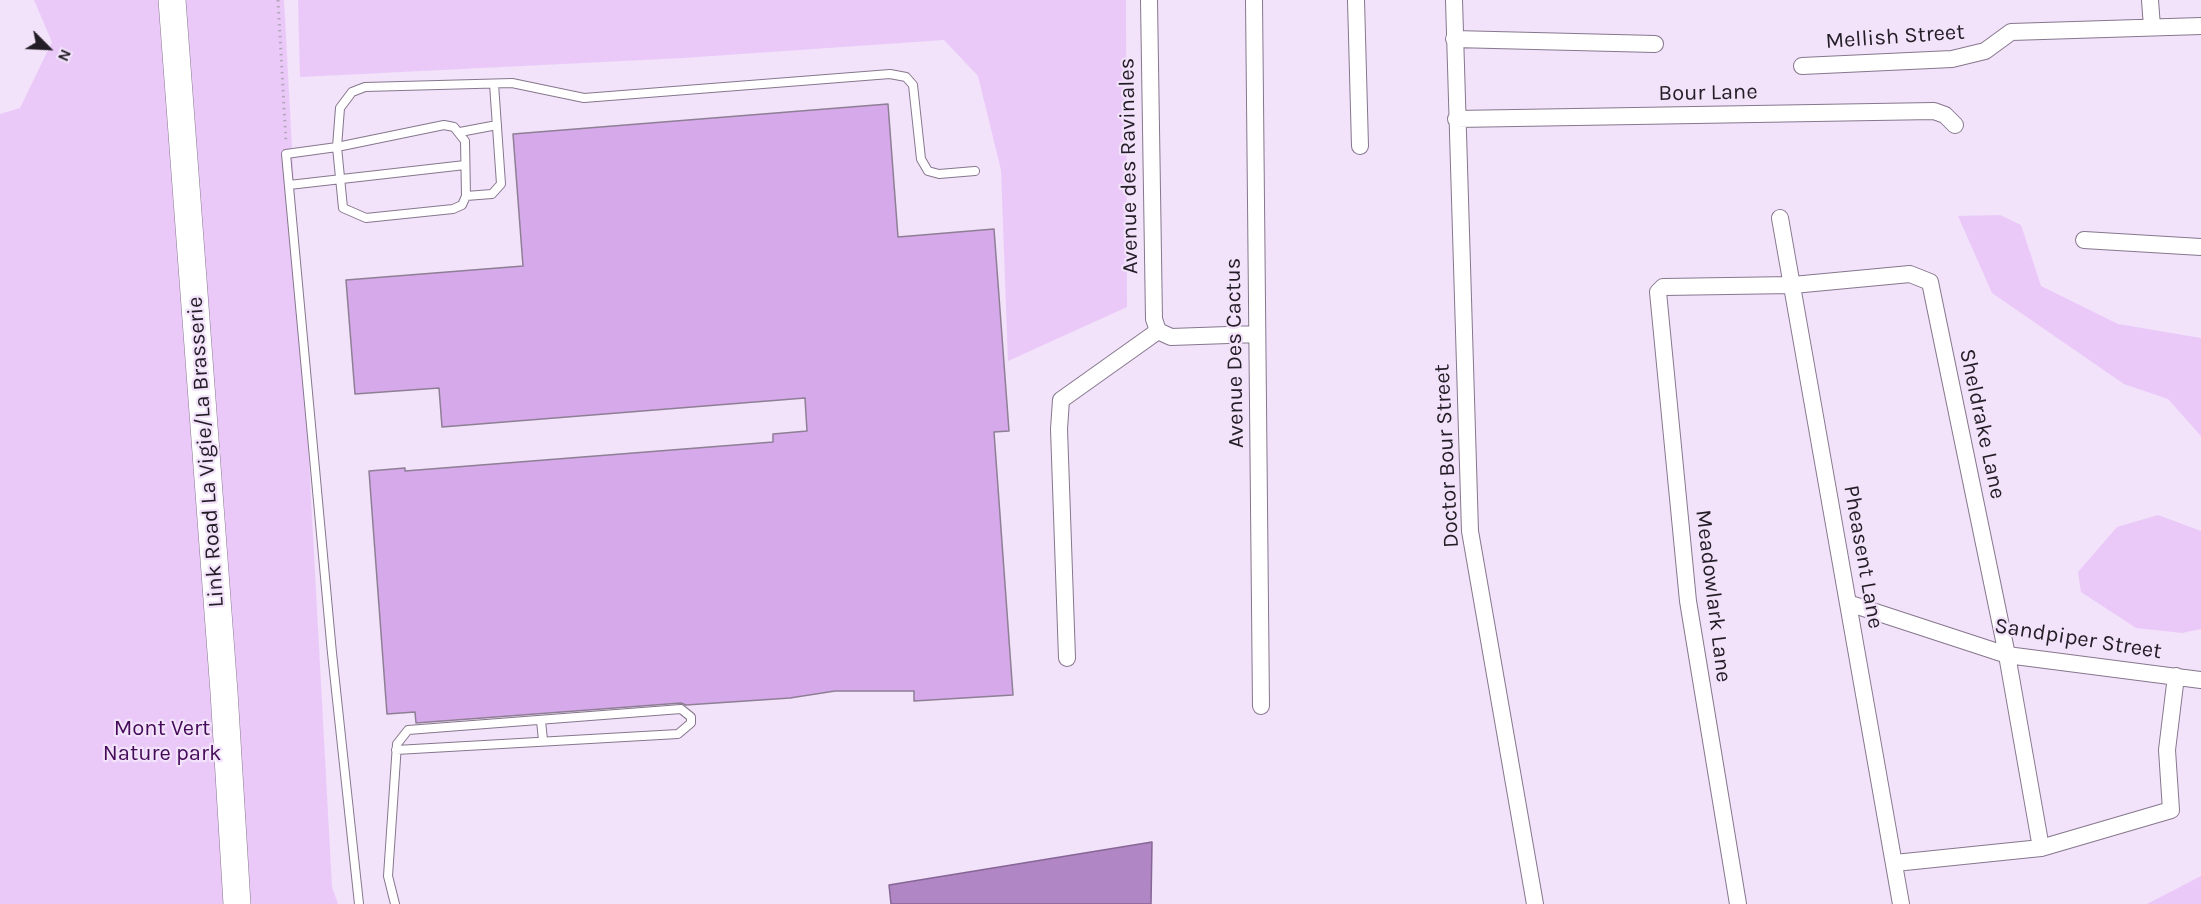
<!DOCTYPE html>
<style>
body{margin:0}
#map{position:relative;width:2201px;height:904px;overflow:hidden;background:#f2e2fa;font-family:Karla,sans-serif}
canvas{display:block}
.north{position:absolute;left:18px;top:18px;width:60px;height:60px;-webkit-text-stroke:4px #f2e2fa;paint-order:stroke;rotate:114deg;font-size:16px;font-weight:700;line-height:24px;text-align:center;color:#231d26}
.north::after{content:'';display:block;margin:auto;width:21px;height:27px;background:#231d26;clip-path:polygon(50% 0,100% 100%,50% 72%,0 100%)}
</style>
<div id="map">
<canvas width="2201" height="904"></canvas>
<div class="north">N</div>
</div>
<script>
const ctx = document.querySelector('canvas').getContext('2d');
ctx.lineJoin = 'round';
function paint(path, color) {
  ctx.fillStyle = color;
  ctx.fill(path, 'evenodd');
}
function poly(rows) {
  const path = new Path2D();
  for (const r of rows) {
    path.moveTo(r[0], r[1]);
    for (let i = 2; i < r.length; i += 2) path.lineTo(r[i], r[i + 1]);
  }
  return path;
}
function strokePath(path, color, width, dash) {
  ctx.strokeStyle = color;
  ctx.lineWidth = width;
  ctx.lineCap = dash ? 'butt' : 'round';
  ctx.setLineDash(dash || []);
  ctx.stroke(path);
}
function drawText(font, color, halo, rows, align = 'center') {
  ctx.font = font + ' Karla,sans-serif';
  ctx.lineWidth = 4.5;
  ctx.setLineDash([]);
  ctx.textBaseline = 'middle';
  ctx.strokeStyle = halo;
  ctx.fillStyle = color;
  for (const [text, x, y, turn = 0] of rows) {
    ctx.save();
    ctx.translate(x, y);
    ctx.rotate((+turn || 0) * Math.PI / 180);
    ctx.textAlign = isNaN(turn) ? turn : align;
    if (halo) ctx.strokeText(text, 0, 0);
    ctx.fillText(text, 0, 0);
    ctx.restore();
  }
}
paint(poly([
 [34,0,284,0,332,887,338,904,0,904,0,114,20,108,52,42],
 [298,0,1126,0,1127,307,1008,361,1001,170,978,76,944,40,683,58,300,77],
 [2000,215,2021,225,2041,286,2118,324,2201,338,2201,436,2168,399,2124,384,1992,293,1958,216],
 [2158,515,2201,531,2201,629,2182,633,2136,628,2081,592,2078,572,2117,527],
 [2201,876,2201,904,2147,904]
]), '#eac9f9');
const water = poly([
 [1152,842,1151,904,891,904,889,885,1152,842]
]);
paint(water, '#b186c4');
strokePath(water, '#866695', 1.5);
const building = poly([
 [888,104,898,237,994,229,1009,431,994,432,1013,695,914,701,914,691,835,691,790,698,686,705,681,703,416,723,415,712,387,714,369,471,405,468,405,471,773,442,773,434,807,431,805,398,442,427,439,388,355,394,346,280,523,266,513,134,888,104]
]);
paint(building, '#d6a9ea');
strokePath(building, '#8e7f95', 1.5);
const service = poly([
 [460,132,497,125],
 [289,185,465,165],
 [466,196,492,194,501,184,494,84],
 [541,721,543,740],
 [359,904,332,653,286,154,337,147,444,125,454,127,465,141,466,196,462,205,453,209,366,218,343,208,337,147,340,108,352,92,365,87,512,83,584,98,890,74,906,77,913,85,921,159,928,171,939,174,975,171],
 [395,904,388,876,397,744,408,730,681,709,691,717,691,723,678,734,396,750]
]);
const minor = poly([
 [1149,0,1154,319,1158,331],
 [1254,0,1261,706],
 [1356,0,1360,146],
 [1454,0,1470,531,1535,904],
 [2150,0,2152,27],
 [1454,39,1655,44],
 [1802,66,1952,59,1985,51,2011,32,2201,26],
 [1456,119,1934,111,1945,115,1955,125],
 [1780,218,1901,904],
 [2084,240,2201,247],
 [1158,331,1171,337,1257,334],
 [1848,603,2007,655,2201,680],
 [1067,658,1059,429,1061,400,1158,331],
 [1895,863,2041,848,2171,810,2167,750,2176,676],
 [1738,904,1688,601,1658,292,1663,287,1793,285,1910,274,1930,282,2007,655,2041,848]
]);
const primary = poly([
 [172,0,224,692,237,904]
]);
strokePath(service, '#86778d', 10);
strokePath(minor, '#86778d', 18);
strokePath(primary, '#86778d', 28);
strokePath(poly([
 [278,0,286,142]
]), '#b2a6b9', 3, [1.5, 4.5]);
strokePath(service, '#fff', 8);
strokePath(minor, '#fff', 16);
strokePath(primary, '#fff', 27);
drawText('22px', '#231d26', '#f2e2fa', [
 ["Mellish Street",1895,37,-4],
 ["Bour Lane",1708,93,-1],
 ["Avenue des Ravinales",1129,166,-91],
 ["Avenue Des Cactus",1235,353,-91],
 ["Sheldrake Lane",1982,424,78],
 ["Link Road La Vigie/La Brasserie",206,452,-94],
 ["Doctor Bour Street",1447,456,-93],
 ["Pheasent Lane",1863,557,80],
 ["Meadowlark Lane",1713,596,83],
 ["Sandpiper Street",2078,639,9]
]);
drawText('22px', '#450b59', '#f2e2fa', [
 ["Mont Vert",162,729],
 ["Nature park",162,754]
]);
</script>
